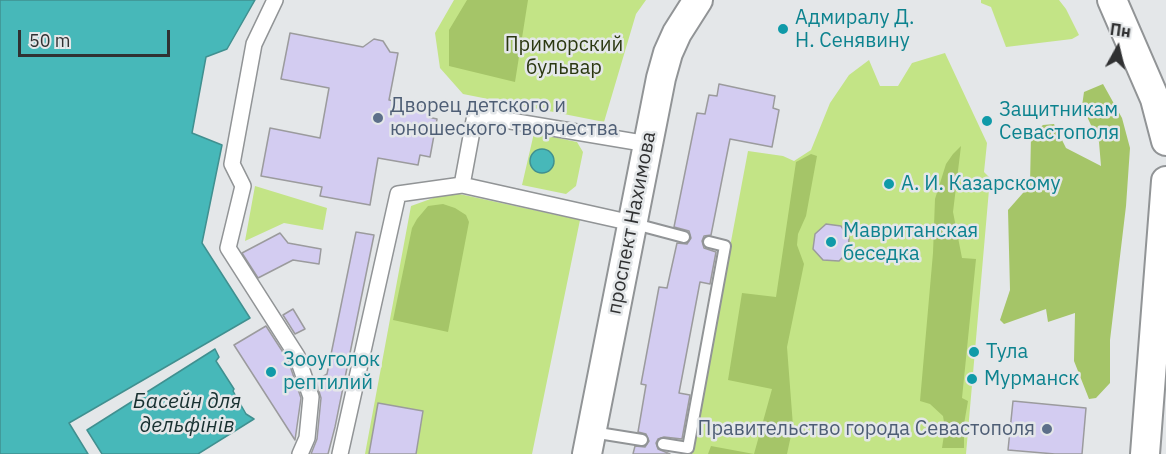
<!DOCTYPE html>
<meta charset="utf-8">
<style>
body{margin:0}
#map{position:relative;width:1166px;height:454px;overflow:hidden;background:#e4e7e9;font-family:"IBM Plex Sans",sans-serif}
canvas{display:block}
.north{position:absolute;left:1088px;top:18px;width:60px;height:60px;-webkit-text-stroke:4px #e4e7e9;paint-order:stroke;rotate:8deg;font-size:16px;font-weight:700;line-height:24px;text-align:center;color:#303132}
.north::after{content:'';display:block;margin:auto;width:21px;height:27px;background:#303132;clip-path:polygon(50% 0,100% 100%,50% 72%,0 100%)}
.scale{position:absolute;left:18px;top:30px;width:152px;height:27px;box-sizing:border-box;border:3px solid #303132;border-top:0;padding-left:8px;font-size:18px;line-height:21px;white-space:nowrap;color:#303132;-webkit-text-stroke:4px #e4e7e9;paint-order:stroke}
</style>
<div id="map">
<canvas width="1166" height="454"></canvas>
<div class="north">Пн</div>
<div class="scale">50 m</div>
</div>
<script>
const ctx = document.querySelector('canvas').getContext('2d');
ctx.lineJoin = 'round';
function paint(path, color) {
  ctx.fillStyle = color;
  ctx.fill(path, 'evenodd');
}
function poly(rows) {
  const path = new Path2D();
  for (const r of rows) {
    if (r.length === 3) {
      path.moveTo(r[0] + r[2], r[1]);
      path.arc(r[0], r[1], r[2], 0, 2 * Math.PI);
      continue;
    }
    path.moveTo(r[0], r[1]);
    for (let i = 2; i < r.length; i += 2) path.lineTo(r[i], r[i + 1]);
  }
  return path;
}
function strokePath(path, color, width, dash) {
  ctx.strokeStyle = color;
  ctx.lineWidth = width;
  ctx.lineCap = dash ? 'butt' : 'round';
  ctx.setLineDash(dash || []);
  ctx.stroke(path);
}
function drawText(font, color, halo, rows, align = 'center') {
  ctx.font = font + ' "IBM Plex Sans",sans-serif';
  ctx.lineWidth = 5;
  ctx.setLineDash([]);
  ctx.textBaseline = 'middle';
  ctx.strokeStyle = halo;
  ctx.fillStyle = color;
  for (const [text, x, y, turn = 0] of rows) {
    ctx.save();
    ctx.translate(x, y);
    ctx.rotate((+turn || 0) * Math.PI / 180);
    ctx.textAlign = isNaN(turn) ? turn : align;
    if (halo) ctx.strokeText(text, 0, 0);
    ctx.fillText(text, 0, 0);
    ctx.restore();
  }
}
paint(poly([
 [454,0,646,0,636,14,604,122,463,94,440,68,435,33],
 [981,0,1059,0,1066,9,1079,35,1072,39,1006,47,991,7,981,3],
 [945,53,987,143,984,172,990,178,966,454,691,454,748,151,783,156,794,161,811,150,830,103,849,75,869,60,880,86,898,86,912,63],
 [534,133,577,142,583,152,576,186,566,194,522,185],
 [255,186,327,208,323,230,284,223,245,241],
 [450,192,580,220,532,454,365,454,411,206]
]), '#c3e486');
paint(poly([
 [467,0,528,0,515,82,449,66,449,30],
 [1103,84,1122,118,1130,148,1126,206,1110,340,1110,383,1096,398,1089,399,1074,361,1075,313,1048,322,1046,309,1004,324,1000,320,1010,290,1008,210,1030,185,1031,135,1043,125,1054,124,1066,148,1101,166,1099,142,1082,106,1084,92],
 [961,146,953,212,962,258,976,259,962,398,968,401,964,424,964,448,942,448,945,428,943,416,930,404,920,401,933,253,935,199,946,164,953,154],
 [811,154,817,156,806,216,798,234,797,245,804,264,787,347,793,426,787,454,708,454,711,446,754,454,772,389,728,380,742,293,776,297,796,162],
 [443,204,455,208,466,215,469,222,448,332,393,320,412,228,417,219,428,206]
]), '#a5c568');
const water = poly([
 [0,0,255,0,227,49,206,57,192,133,222,145,202,243,250,318,69,423,88,454,0,454,0,0],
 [542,161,12],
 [215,349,219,357,216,361,234,389,233,391,246,414,254,419,198,454,102,454,87,430,215,349]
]);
paint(water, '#47b8b9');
strokePath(water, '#409090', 1.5);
const building = poly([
 [290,33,363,47,374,39,383,41,390,52,398,53,389,100,430,107,428,117,437,119,430,157,420,155,418,165,378,158,370,205,320,196,322,187,261,176,270,128,320,138,329,88,281,79,290,33],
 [719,84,775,96,773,108,779,110,772,147,730,139,711,235,704,236,702,241,704,248,716,252,710,284,700,282,679,393,690,395,682,439,664,437,658,439,656,443,658,449,670,454,633,454,635,446,645,447,649,441,646,434,638,432,646,385,641,384,659,287,667,288,677,243,687,244,691,238,689,231,674,227,697,113,705,114,709,95,717,96,719,84],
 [826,224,841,226,849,238,848,252,839,261,823,260,813,249,815,234,826,224],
 [356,232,374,235,335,427,328,454,311,454,317,439,321,398,316,381,327,374,356,232],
 [280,233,288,243,321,249,319,264,293,260,258,278,242,253,280,233],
 [293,309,305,329,295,334,283,315,293,309],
 [266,326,288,360,301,398,295,440,234,345,266,326],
 [1013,401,1086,408,1082,454,1055,454,1008,450,1013,401],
 [378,403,423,411,416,454,369,454,378,403]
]);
paint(building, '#d3ccf1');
strokePath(building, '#9b9b9d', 1.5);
const service = poly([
 [635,224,684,237],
 [592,432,642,440],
 [663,444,688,448,725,246,709,242]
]);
const pedestrian = poly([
 [275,0,254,44,232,164,243,186,228,248,297,356,311,397,307,438,300,454],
 [632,223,462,185,475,115,648,144],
 [340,454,398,194,462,185]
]);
const secondary = poly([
 [1112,0,1155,99,1166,141],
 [587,454,661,78,668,53,677,33,698,0],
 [1145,454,1166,181]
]);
strokePath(service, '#919496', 14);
strokePath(pedestrian, '#919496', 18);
strokePath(secondary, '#919496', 32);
strokePath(service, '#fff', 10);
strokePath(pedestrian, '#fff', 15);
strokePath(secondary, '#fff', 28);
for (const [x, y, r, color] of [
 [783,29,6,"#0f9aa8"],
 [378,118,6,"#5c6f8a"],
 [987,121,6,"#0f9aa8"],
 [889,184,6,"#0f9aa8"],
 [831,242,6,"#0f9aa8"],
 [974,352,6,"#0f9aa8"],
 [271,372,6,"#0f9aa8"],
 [972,379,6,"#0f9aa8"],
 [1047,429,6,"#5c6f8a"]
]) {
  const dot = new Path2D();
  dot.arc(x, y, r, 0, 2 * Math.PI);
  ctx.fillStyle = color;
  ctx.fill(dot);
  strokePath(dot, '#e4e7e9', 2);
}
drawText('20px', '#0d838f', '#e4e7e9', [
 ["Адмиралу Д.",795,18],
 ["Н. Сенявину",795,41],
 ["Защитникам",999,110],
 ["Севастополя",999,133],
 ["А. И. Казарскому",901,184],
 ["Мавританская",843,231],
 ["беседка",843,254],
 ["Тула",986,352],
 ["Зооуголок",283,360],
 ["рептилий",283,383],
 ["Мурманск",984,379]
], 'left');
drawText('20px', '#2b3811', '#e4e7e9', [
 ["Приморский",564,45],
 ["бульвар",564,68]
]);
drawText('20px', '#4e5e75', '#e4e7e9', [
 ["Дворец детского и",390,106],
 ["юношеского творчества",390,129],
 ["Правительство города Севастополя",1035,429,"right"]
], 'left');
drawText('20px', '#303132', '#e4e7e9', [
 ["проспект Нахимова",632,223,-79]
]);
drawText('italic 21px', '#173030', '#e4e7e9', [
 ["Басейн для",187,402],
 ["дельфiнiв",187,426]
]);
</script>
